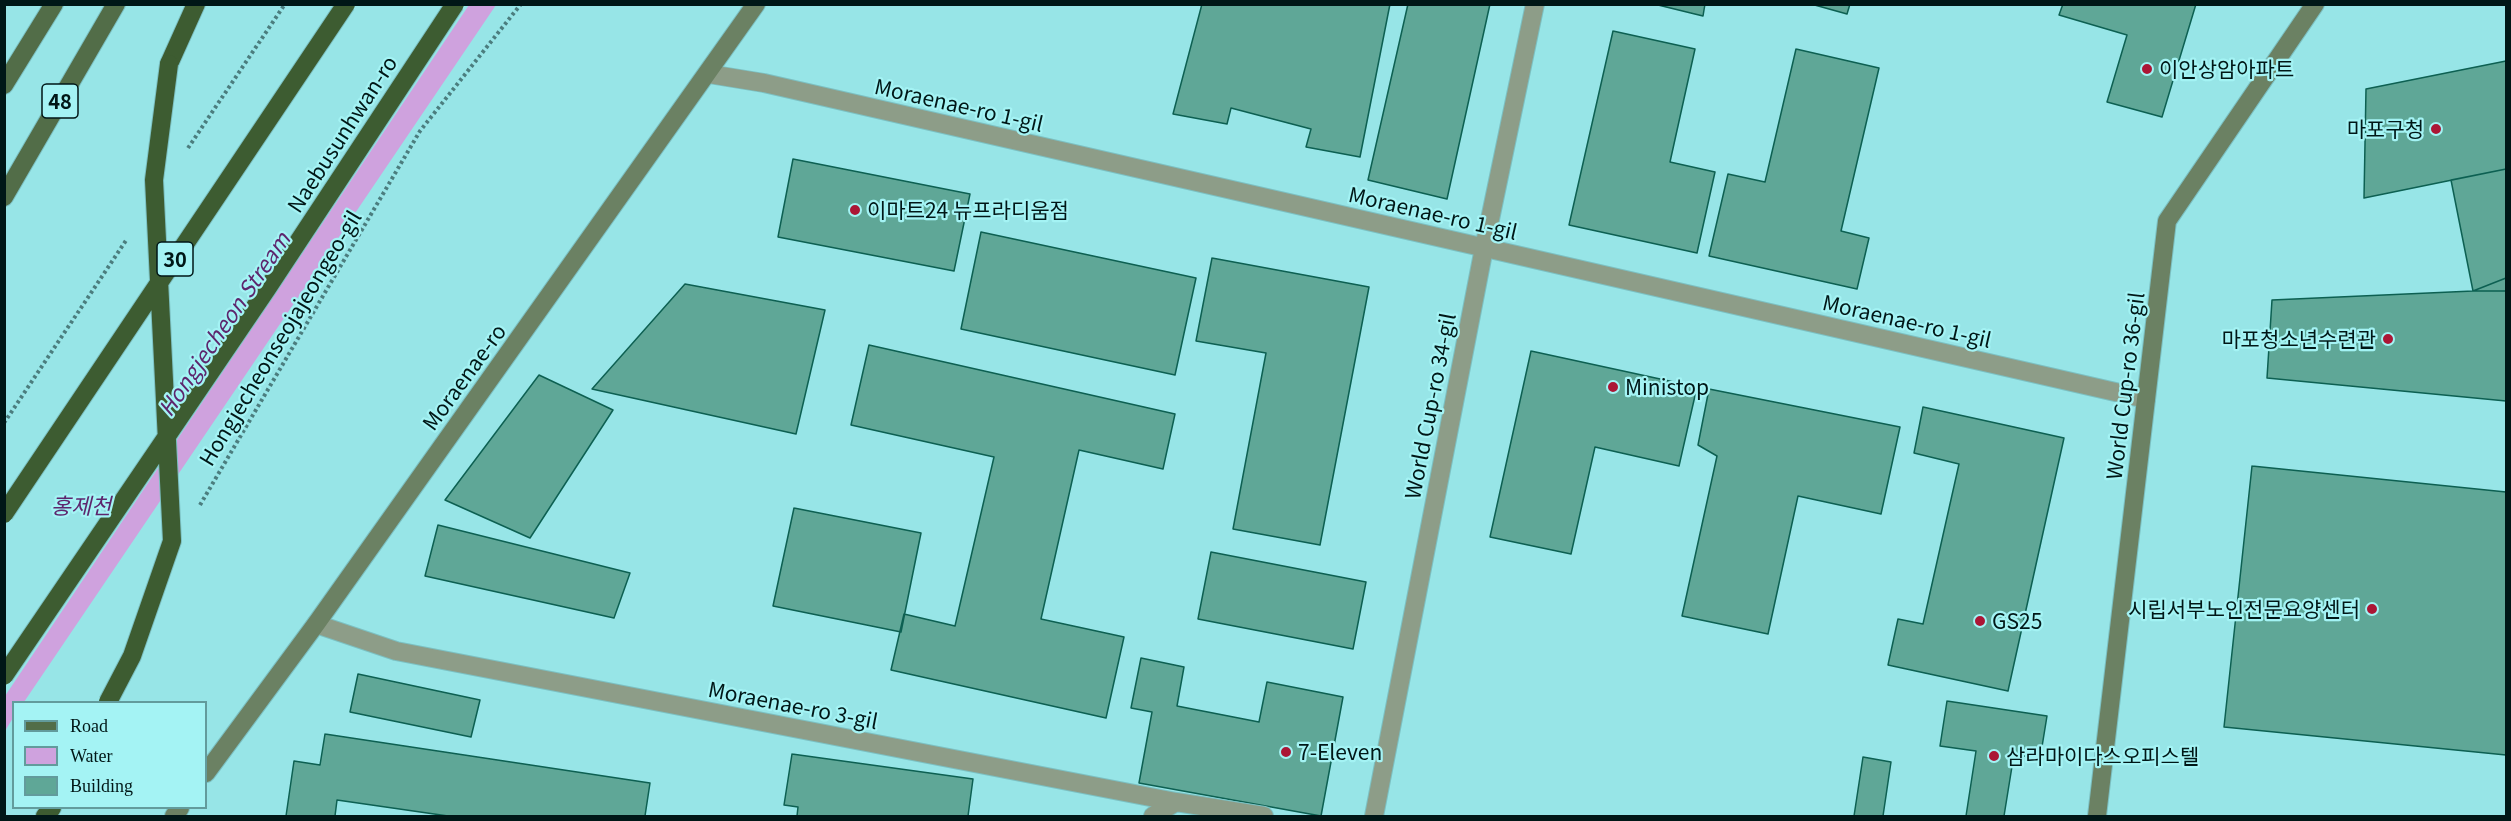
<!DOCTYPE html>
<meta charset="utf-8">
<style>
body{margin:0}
#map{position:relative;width:2511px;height:821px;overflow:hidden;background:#97e5e7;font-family:Georgia,serif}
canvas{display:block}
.frame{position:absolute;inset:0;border:6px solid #001717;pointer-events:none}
.legend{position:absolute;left:12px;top:701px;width:195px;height:108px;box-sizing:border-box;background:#a4f3f4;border:2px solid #629b9c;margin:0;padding:8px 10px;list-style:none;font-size:18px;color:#001717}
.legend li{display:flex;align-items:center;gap:12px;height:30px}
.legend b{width:30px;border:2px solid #629b9c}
</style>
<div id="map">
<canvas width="2511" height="821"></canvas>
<div class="frame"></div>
<ul class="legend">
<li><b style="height:8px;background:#526d48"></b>Road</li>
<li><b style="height:16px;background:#cfa2de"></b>Water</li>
<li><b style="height:16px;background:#5fa797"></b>Building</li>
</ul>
</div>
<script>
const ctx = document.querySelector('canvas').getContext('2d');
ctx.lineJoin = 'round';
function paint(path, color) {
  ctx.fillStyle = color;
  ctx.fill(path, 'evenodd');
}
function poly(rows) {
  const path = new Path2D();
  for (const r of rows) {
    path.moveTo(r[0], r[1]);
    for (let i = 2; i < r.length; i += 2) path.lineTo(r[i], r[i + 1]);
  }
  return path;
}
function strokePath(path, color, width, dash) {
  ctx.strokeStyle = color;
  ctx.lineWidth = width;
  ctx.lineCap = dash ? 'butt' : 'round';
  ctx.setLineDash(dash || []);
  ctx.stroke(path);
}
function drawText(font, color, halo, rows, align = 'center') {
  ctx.font = font + ' Georgia,"Noto Sans KR",serif';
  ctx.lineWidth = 4.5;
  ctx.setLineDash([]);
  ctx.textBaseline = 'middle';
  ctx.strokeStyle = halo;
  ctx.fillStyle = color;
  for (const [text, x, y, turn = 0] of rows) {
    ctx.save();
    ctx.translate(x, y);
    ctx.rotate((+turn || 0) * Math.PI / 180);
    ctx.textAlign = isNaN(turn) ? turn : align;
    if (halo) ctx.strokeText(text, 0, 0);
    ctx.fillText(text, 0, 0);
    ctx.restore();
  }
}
paint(poly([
 [345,5,496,5,24,702,14,702,13,718,5,731,5,507]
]), '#cfa2de');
paint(poly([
 [342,4,469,5,5,696,4,502]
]), '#97e5e7');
const building = poly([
 [1202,4,1390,4,1360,157,1306,147,1311,129,1231,108,1227,124,1173,114,1202,4],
 [1408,4,1490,4,1447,199,1368,180,1408,4],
 [1654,4,1705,4,1703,16,1654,4],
 [1811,4,1850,4,1847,14,1811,4],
 [2063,4,2196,4,2162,117,2107,102,2127,35,2059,15,2063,4],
 [1613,31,1695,49,1670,162,1715,172,1697,253,1569,225,1613,31],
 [1796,49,1879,68,1841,231,1869,238,1857,289,1709,256,1728,174,1765,182,1796,49],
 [2506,61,2506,169,2364,198,2366,89,2506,61],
 [793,159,970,194,954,271,778,237,793,159],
 [2506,169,2506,278,2473,291,2451,180,2506,169],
 [981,232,1196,278,1175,375,961,329,981,232],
 [1212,258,1369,287,1320,545,1233,529,1266,353,1196,341,1212,258],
 [2506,278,2506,291,2473,291,2506,278],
 [685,284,825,310,796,434,592,389,685,284],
 [2473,291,2506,291,2506,401,2267,378,2272,300,2473,291],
 [869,345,1175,414,1163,469,1079,450,1041,619,1124,637,1106,718,891,670,904,614,955,626,994,457,851,425,869,345],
 [1531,351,1697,387,1679,466,1595,447,1571,554,1490,537,1531,351],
 [539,375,613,410,530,538,445,500,539,375],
 [1709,389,1900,427,1881,514,1798,496,1768,634,1682,616,1717,456,1698,445,1709,389],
 [1923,407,2064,438,2008,691,1888,665,1898,619,1923,624,1959,464,1914,453,1923,407],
 [2252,466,2506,492,2506,755,2224,727,2252,466],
 [794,508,921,533,901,632,773,606,794,508],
 [438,525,630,573,614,618,425,576,438,525],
 [1211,552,1366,582,1353,649,1198,619,1211,552],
 [1141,658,1184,667,1177,706,1259,722,1267,682,1343,697,1321,816,1139,783,1152,712,1131,708,1141,658],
 [358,674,480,700,471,737,350,712,358,674],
 [1947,701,2047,716,2040,759,2014,754,2004,816,1966,816,1976,751,1940,746,1947,701],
 [325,734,650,783,645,816,448,816,337,800,335,816,286,816,294,761,320,765,325,734],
 [792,754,973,779,968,816,797,816,798,807,784,805,792,754],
 [1863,757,1891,762,1883,816,1854,816,1863,757]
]);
paint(building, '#5fa797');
strokePath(building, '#0d6052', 1.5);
const street = poly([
 [709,74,764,83,2146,399],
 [316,624,396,651,1176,802,1264,816],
 [1153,816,1176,802],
 [1374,816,1484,248,1535,4]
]);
const secondary = poly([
 [206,773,316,624,756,4],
 [174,816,180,808],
 [2097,816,2167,221,2315,4]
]);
const primary = poly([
 [4,85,54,4],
 [4,197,116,4]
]);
const highway = poly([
 [169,64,196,4],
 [45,816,52,808]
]);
strokePath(street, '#7cc0c2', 20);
strokePath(secondary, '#7cc0c2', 20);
strokePath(primary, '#7cc0c2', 20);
strokePath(highway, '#7cc0c2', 20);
strokePath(poly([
 [188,148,285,4],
 [4,423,127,239],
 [200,505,420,131,521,4]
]), '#4b7d7e', 4, [3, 3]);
strokePath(street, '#8d9d88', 18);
strokePath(secondary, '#6b8163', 18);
strokePath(primary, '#526d48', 18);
strokePath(highway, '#3d5c31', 18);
const highwayBridge = poly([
 [4,514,346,4],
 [4,676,267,289,455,4],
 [108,702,132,656,172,541,154,180,169,64]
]);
strokePath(highwayBridge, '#7cc0c2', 20, []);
strokePath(highwayBridge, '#3d5c31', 18);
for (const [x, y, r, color] of [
 [2147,69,6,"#ab1635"],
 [2436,129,6,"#ab1635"],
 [855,210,6,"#ab1635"],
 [2388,339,6,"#ab1635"],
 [1613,387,6,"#ab1635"],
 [2372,609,6,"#ab1635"],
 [1980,621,6,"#ab1635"],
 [1286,752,6,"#ab1635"],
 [1994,756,6,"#ab1635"]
]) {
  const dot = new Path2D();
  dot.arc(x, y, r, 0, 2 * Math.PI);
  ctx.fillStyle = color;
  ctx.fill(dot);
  strokePath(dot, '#a4f3f4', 2);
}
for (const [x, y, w] of [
 [60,101,36],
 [175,259,36]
]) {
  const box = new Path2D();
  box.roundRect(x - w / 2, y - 17, w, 34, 4.5);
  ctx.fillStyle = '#a4f3f4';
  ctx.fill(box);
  strokePath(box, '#001717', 1.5);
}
drawText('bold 20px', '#001717', null, [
 ["48",60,101],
 ["30",175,259]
]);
drawText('21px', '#001717', '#a4f3f4', [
 ["이안상암아파트",2159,69],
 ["마포구청",2424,129,"right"],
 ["이마트24 뉴프라디움점",867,210],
 ["마포청소년수련관",2376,339,"right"],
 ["Ministop",1625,387],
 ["시립서부노인전문요양센터",2360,609,"right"],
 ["GS25",1992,621],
 ["7-Eleven",1298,752],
 ["삼라마이다스오피스텔",2006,756]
], 'left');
drawText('21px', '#001717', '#a4f3f4', [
 ["Moraenae-ro 1-gil",959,105,13],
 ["Naebusunhwan-ro",342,134,-57],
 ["Moraenae-ro 1-gil",1433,213,13],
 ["Moraenae-ro 1-gil",1907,321,13],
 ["Hongjecheonseojajeongeo-gil",280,338,-59],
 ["Moraenae-ro",464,377,-54],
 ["World Cup-ro 36-gil",2125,386,-83],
 ["World Cup-ro 34-gil",1430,406,-79],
 ["Moraenae-ro 3-gil",793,705,11]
]);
drawText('italic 22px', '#5d266d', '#a4f3f4', [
 ["Hongjecheon Stream",224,324,-56],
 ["홍제천",81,506]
]);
</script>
